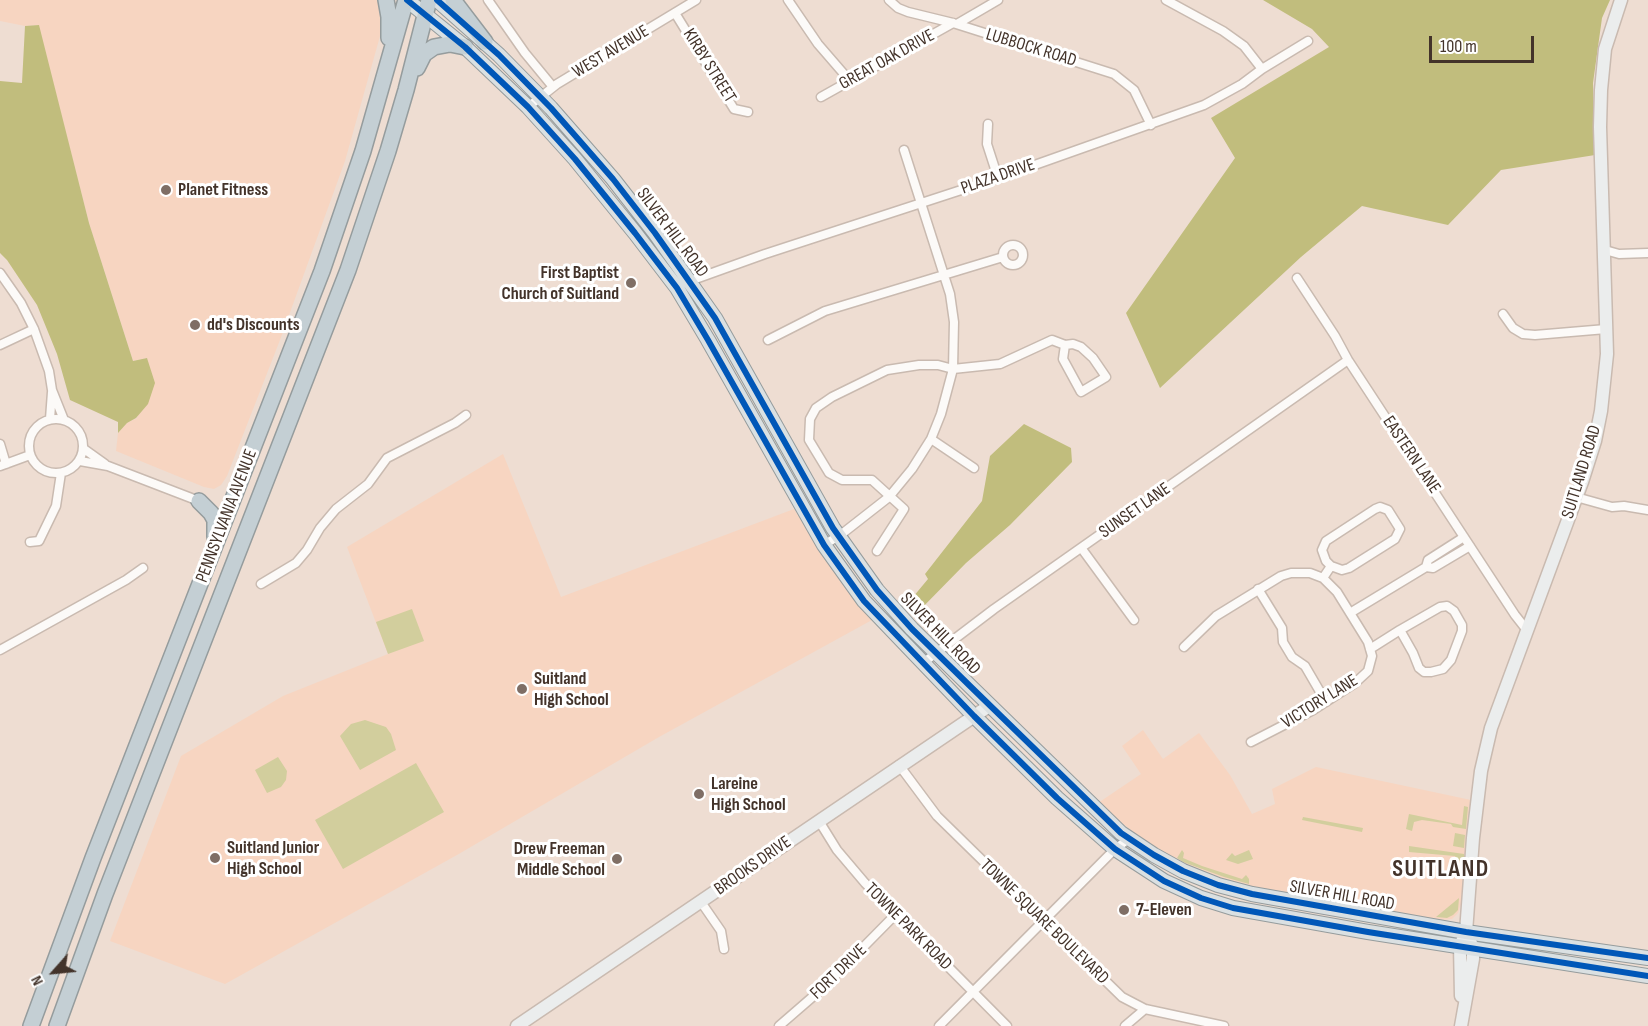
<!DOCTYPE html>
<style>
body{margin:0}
#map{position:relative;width:1648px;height:1026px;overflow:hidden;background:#eeddd2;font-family:"Sofia Sans Condensed",sans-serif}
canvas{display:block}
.north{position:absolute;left:24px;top:942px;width:60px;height:60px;-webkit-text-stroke:4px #fff;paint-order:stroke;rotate:243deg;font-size:16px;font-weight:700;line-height:24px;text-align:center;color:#43332a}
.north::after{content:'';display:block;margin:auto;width:21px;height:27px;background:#43332a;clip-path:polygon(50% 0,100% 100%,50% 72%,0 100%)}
.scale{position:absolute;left:1429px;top:36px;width:105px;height:27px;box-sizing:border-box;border:3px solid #43332a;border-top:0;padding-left:8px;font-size:18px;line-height:21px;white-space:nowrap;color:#43332a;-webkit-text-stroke:4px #fff;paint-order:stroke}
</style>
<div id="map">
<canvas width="1648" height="1026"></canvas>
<div class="north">N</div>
<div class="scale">100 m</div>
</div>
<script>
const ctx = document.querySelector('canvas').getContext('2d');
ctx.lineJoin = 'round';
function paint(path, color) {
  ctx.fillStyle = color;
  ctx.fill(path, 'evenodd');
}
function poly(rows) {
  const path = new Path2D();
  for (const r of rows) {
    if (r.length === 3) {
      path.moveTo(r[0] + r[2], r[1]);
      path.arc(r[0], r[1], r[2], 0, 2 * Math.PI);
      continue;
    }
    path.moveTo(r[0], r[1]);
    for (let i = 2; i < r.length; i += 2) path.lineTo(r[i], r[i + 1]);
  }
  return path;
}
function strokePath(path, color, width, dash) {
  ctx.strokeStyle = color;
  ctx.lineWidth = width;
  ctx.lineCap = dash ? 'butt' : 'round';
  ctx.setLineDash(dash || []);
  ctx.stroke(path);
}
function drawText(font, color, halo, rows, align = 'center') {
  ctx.font = font + ' "Sofia Sans Condensed",sans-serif';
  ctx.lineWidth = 6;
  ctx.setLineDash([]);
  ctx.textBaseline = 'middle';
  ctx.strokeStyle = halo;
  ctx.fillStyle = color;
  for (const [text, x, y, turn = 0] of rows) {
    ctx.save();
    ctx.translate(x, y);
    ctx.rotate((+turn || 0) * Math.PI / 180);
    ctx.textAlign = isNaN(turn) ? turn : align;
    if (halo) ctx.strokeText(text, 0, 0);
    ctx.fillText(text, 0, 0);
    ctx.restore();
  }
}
paint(poly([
 [0,0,377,0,380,7,382,29,345,161,280,340,227,476,221,485,214,489,204,487,116,451,118,433,127,423,137,418,147,358,133,361,89,223,38,25,25,26,0,21],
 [503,454,561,597,794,509,834,571,872,620,659,737,457,855,225,984,110,941,181,756,283,696,388,654,347,547],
 [1143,730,1163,759,1199,733,1230,775,1252,814,1275,804,1272,789,1316,767,1471,800,1461,904,1458,913,1452,919,1441,920,1248,887,1218,879,1186,865,1145,842,1098,803,1141,774,1122,746]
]), '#f7d5c1');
paint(poly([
 [412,609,424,641,388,654,376,622],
 [365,720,386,727,391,734,396,750,360,770,340,736,351,724],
 [278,757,287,771,286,780,281,787,267,793,255,770],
 [416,763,444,812,343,869,315,820],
 [1464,806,1468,807,1466,829,1453,827,1451,824,1422,820,1414,822,1412,831,1406,829,1409,814,1462,825],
 [1303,817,1363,828,1362,832,1302,820],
 [1455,833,1465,835,1464,848,1453,846],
 [1409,846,1464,854,1464,857,1462,861,1457,860,1455,856,1409,852],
 [1182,850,1184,853,1183,858,1202,866,1242,879,1246,875,1249,879,1249,884,1224,877,1183,862,1177,858],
 [1249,850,1253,859,1238,864,1226,860,1232,853,1235,856],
 [1459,898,1458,910,1453,915,1447,918,1436,917]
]), '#d2ce9d');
paint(poly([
 [1263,0,1610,0,1602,18,1593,83,1595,155,1501,170,1448,225,1362,206,1301,257,1160,388,1126,313,1235,158,1211,118,1329,47,1312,29],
 [39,25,89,223,133,361,147,358,155,383,148,404,136,418,127,423,118,433,118,422,70,400,57,354,37,305,7,260,0,253,0,81,22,83,25,26],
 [1024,424,1071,448,1072,462,1010,525,966,563,917,613,908,603,928,579,925,574,982,501,990,456]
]), '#c1bd7d');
const street = poly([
 [488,0,525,53,553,87],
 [788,0,818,44,850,81],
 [889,0,898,8,908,12,953,23,1114,74,1134,90,1151,125],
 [1166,0,1223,31,1244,46,1262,69],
 [675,13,734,109,748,112],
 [957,24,998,0],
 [821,97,953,23],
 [528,107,557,84,696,0],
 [988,124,987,144,998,178],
 [1013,255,10],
 [1605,250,1619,254,1648,253],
 [0,273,21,303,34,329,49,371,52,390,64,420],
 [1297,278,1335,336,1348,360,1515,615,1526,629],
 [687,282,765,254,998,178,1204,105,1242,84,1262,69,1308,41],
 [1503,314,1513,328,1523,334,1535,335,1606,329],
 [768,340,825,311,1003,257],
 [0,345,34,329],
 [56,446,27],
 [50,419,52,392],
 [931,439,974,468],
 [0,444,6,464],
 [84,449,105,464],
 [80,461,108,466,199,501],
 [0,466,30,455],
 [1576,497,1612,507,1624,506,1648,510],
 [30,542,39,541,56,506,61,473],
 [824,545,843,533,889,497,912,469,931,439,941,414,953,369,954,322,950,294,904,150],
 [1082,549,1134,620],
 [877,551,904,509,872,480,842,480,829,473,809,440,810,419,816,408,832,397,887,370,919,365,938,365,953,369,1000,364,1052,340,1065,345,1073,344,1081,347,1093,358,1106,377,1081,392,1063,359,1065,345],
 [1426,567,1428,560,1464,537],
 [1323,578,1331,566,1342,570,1349,568,1395,539,1400,529,1388,510,1380,507,1375,509,1326,541,1322,550,1326,561,1331,566],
 [261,584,296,563,307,550,320,528,336,509,368,484,387,458,455,423,466,415],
 [1258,589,1282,628,1283,642,1292,657,1305,666,1326,702],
 [1350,613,1426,567,1433,568,1470,546],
 [1184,647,1216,616,1281,576,1291,573,1310,573,1323,578,1337,592,1368,642,1372,656,1368,671,1355,683,1313,710,1251,742],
 [1370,649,1400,630,1440,607,1447,606,1454,611,1462,625,1462,631,1451,660,1443,669,1431,672,1424,672,1419,668,1413,653,1400,630],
 [0,650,126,580,143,568],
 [923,663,994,609,1348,360],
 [899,765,937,816,1122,997,1145,1009,1224,1026],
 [819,821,837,850,865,883,1007,1026],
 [701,902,721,931,724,949],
 [779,1026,824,987,895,915],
 [939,1026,1115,849,1130,838],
 [1125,1026,1145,1009]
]);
const secondary = poly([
 [1461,996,1460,946,1463,939],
 [517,1026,989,706],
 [1461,1026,1473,959,1473,948,1466,932,1473,838,1481,771,1491,728,1582,482,1595,441,1601,411,1607,354,1600,127,1601,90,1605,49,1621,0]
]);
const primary = poly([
 [407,0,465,47,528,107,575,159,635,233,677,288,708,340,824,545,864,601,974,716,1057,798,1115,849,1164,881,1201,898,1233,908,1368,932,1648,976],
 [437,0,499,55,551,108,613,179,655,233,715,318,833,528,877,590,912,629,970,686,1121,833,1154,855,1183,871,1218,885,1252,894,1466,932,1648,958]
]);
const highway = poly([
 [386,0,389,17,389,38],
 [453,0,485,42],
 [417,68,424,54,434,47,450,44,465,47],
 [199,501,211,513,215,520,215,537],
 [31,1026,93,858,322,271,363,151,406,0],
 [57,1026,105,894,348,270,388,151,406,90,429,0]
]);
strokePath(street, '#c9bab0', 11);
strokePath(secondary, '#c9bab0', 15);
strokePath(primary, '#959c9d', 16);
strokePath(highway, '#959c9d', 18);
strokePath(street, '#fcfaf8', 8);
strokePath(secondary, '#ebeded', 12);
strokePath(primary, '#dae0e2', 14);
strokePath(highway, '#c4cfd4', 15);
strokePath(poly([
 [407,0,465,47,528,107,575,159,635,233,677,288,708,340,824,545,864,601,974,716,1057,798,1115,849,1164,881,1201,898,1233,908,1368,932,1648,976],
 [437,0,499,55,551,108,613,179,655,233,715,318,833,528,877,590,912,629,970,686,1121,833,1154,855,1183,871,1218,885,1252,894,1466,932,1648,958]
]), '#0057b8', 6);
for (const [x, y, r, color] of [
 [166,190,6,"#7f6e65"],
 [631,283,6,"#7f6e65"],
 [195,325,6,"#7f6e65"],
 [522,689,6,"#7f6e65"],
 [699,794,6,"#7f6e65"],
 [215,858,6,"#7f6e65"],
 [617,859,6,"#7f6e65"],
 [1124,910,6,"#7f6e65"]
]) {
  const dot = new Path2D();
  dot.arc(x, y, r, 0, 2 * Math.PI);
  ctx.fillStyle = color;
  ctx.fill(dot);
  strokePath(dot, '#fff', 2);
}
drawText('18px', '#43332a', '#fff', [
 ["LUBBOCK ROAD",1031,48,17],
 ["WEST AVENUE",611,52,-31],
 ["GREAT OAK DRIVE",887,60,-29],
 ["KIRBY STREET",709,66,58],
 ["PLAZA DRIVE",998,177,-19],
 ["SILVER HILL ROAD",672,233,53],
 ["EASTERN LANE",1411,455,56],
 ["SUITLAND ROAD",1582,472,-73],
 ["SUNSET LANE",1135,511,-35],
 ["PENNSYLVANIA AVENUE",227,516,-69],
 ["SILVER HILL ROAD",940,634,46],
 ["VICTORY LANE",1320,702,-32],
 ["BROOKS DRIVE",753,866,-35],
 ["SILVER HILL ROAD",1342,896,10],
 ["TOWNE SQUARE BOULEVARD",1044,922,44],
 ["TOWNE PARK ROAD",908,927,45],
 ["FORT DRIVE",839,972,-44]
]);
drawText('bold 18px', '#43332a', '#fff', [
 ["Planet Fitness",178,190],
 ["First Baptist",619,273,"right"],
 ["Church of Suitland",619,294,"right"],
 ["dd's Discounts",207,325],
 ["Suitland",534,679],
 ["High School",534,700],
 ["Lareine",711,784],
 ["High School",711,805],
 ["Suitland Junior",227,848],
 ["High School",227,869],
 ["Drew Freeman",605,849,"right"],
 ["Middle School",605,870,"right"],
 ["7-Eleven",1136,910]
], 'left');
ctx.letterSpacing = '1.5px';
drawText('bold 24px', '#43332a', '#fff', [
 ["SUITLAND",1441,870]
]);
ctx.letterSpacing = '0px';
</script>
